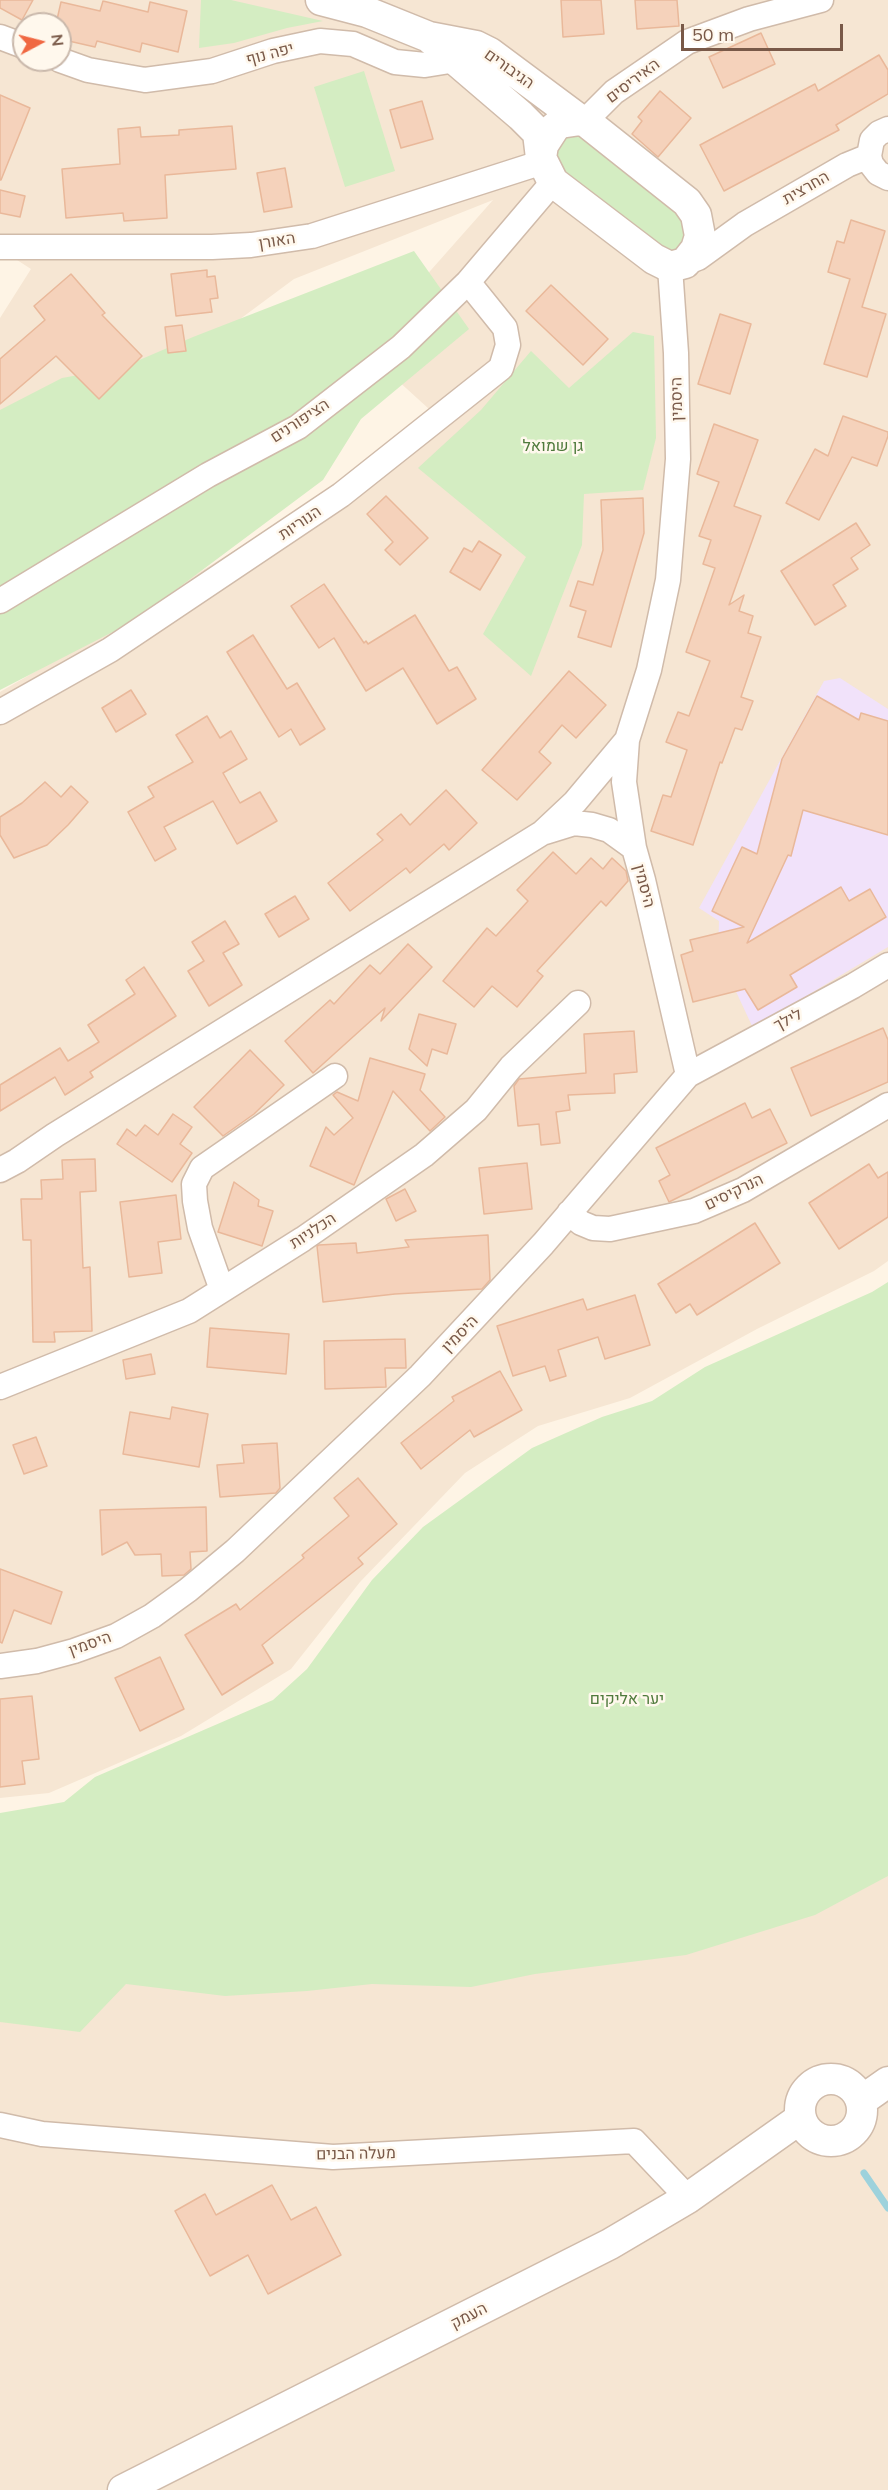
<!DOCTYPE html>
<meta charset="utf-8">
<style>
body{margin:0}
#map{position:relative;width:888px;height:2490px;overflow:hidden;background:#fef4e5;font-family:Mulish,sans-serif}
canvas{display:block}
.north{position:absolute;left:12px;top:12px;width:60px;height:60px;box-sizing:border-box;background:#fff8ed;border:2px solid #c9b8ab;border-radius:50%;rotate:83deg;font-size:16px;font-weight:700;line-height:24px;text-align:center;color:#795948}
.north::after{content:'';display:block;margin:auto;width:21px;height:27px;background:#f06842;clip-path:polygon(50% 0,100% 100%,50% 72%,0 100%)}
.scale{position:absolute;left:681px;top:24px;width:162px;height:27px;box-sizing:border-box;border:3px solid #795948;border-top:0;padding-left:8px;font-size:18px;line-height:21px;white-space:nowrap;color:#795948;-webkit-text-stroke:4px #fff8ed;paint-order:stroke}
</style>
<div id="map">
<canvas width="888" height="2490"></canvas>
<div class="north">N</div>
<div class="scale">50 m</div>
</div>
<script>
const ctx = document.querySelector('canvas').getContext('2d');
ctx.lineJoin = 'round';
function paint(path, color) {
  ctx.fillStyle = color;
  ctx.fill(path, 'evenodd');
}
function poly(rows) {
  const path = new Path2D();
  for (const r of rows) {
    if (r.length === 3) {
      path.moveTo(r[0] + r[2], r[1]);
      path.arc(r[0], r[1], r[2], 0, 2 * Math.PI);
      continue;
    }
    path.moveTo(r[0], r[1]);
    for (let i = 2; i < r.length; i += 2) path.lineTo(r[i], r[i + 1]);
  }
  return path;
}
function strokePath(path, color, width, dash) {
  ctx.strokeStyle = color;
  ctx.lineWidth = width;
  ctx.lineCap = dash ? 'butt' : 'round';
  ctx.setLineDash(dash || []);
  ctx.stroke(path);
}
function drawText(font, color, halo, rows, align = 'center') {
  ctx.font = font + ' Mulish,Heebo,sans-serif';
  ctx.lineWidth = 5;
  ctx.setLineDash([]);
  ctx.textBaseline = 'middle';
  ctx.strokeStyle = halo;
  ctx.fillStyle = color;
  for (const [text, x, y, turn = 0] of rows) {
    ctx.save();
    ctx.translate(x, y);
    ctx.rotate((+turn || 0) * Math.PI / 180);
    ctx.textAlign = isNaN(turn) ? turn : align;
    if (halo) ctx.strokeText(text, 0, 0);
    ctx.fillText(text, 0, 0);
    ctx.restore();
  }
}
paint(poly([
 [0,0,888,0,888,1261,874,1271,757,1329,630,1398,538,1426,465,1473,360,1582,291,1669,181,1736,49,1793,0,1798,0,692,97,636,240,547,401,439,429,409,362,348,493,200,294,279,96,426,0,427,0,318,31,269,0,249],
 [24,24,60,24,60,60,24,60],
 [888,1476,888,2490,0,2490,0,1836]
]), '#f6e6d3');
paint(poly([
 [840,678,888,709,888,947,753,1028,718,953,719,921,699,908,824,681]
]), '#f1e2fa');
paint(poly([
 [201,0,231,0,323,21,287,28,234,43,199,48],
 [364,71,395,171,345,187,314,87],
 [581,131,686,220,686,244,671,255,561,175,554,149,561,135],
 [414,251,469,329,361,419,323,480,134,621,0,690,0,410,62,378,123,367,193,337],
 [633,332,654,336,656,438,643,490,584,494,582,545,531,676,483,634,526,557,418,468,481,410,531,351,569,388],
 [888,1282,888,1876,815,1915,686,1955,535,1974,471,1987,372,1984,307,1991,225,1996,126,1984,80,2032,0,2022,0,1813,64,1802,95,1777,273,1700,307,1669,372,1580,423,1527,532,1448,602,1417,652,1401,705,1367,872,1292]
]), '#d4edc2');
strokePath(poly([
 [864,2173,888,2208]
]), '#9dd2dc', 7);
const building = poly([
 [0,0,33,0,22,20,0,8,0,0],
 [561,0,601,0,604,34,563,37,561,0],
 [635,0,677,0,679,26,637,29,635,0],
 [103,1,148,12,150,2,187,11,178,52,142,43,140,52,97,41,95,47,60,39,60,24,56,24,61,2,100,11,103,1],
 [761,33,775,64,723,88,709,57,761,33],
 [879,55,888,70,888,94,836,125,839,130,724,191,700,145,815,84,818,91,879,55],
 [660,91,691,118,658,157,632,134,642,121,638,117,660,91],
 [0,95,30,108,1,180,0,180,0,95],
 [422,101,433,139,401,148,390,110,422,101],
 [232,126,236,169,165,175,167,218,124,221,123,213,66,218,62,169,120,164,118,129,140,127,141,137,179,135,179,130,232,126],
 [285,168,292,207,264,212,257,173,285,168],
 [0,190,25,196,20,217,0,213,0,190],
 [851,220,885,231,862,307,886,314,867,377,824,364,850,279,828,272,837,241,844,243,851,220],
 [207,270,207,277,215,276,218,298,210,299,212,312,176,316,171,274,207,270],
 [71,274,105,313,102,315,142,356,99,399,56,356,0,404,0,359,45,320,34,306,71,274],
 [551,285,608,339,583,365,526,311,551,285],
 [720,314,751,324,730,394,698,384,720,314],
 [182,325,186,351,168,353,165,327,182,325],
 [843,416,888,432,888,436,877,466,852,457,819,520,786,503,815,449,828,456,843,416],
 [714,424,758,440,734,506,761,516,729,605,744,595,739,611,753,616,748,633,761,637,741,697,753,701,742,730,735,728,722,763,720,762,693,845,651,831,663,795,671,797,687,750,666,742,678,712,689,716,710,661,686,652,715,568,703,564,711,540,699,536,719,482,697,474,714,424],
 [386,496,428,538,400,565,385,550,393,542,367,514,386,496],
 [643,498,644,533,611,647,578,637,586,611,570,606,578,581,593,585,603,550,601,500,643,498],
 [856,523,870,545,851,558,858,569,833,585,846,606,815,625,781,571,856,523],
 [479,541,501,555,480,590,450,572,464,548,472,552,479,541],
 [324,584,364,643,366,641,368,644,415,615,449,671,457,667,476,699,437,724,403,668,366,691,334,638,319,648,291,606,324,584],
 [253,635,287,689,297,683,325,729,300,745,291,729,279,737,227,652,253,635],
 [569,671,606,705,576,738,562,725,539,752,551,763,517,800,482,770,569,671],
 [131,690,146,714,116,732,102,708,131,690],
 [817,696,859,720,861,713,888,721,888,835,803,810,791,856,788,855,747,943,841,887,849,901,870,889,886,917,790,975,797,987,758,1010,745,989,693,1002,681,955,693,951,690,940,744,927,712,911,742,847,757,854,782,759,817,696],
 [207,716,220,738,231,731,247,759,223,773,240,803,260,792,277,821,237,844,213,801,164,827,176,849,155,861,128,812,154,797,148,787,193,762,176,735,207,716],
 [45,782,61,797,71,786,88,802,68,825,47,845,14,858,0,835,0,817,22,803,45,782],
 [446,790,477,823,449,850,444,844,410,873,406,868,350,911,328,883,383,840,377,834,401,814,410,825,446,790],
 [553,852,576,874,591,858,603,869,612,858,626,871,628,881,606,906,601,901,537,971,543,976,517,1007,492,986,474,1007,443,981,487,928,496,936,528,901,517,890,553,852],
 [295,896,309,919,279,937,265,914,295,896],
 [225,921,239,944,223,953,242,985,209,1006,188,971,204,961,192,942,225,921],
 [408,944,432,967,381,1021,385,1008,313,1073,285,1041,330,1000,334,1004,370,965,380,974,408,944],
 [144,967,176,1016,90,1072,93,1077,65,1095,55,1077,0,1111,0,1085,60,1048,68,1061,99,1042,88,1025,135,994,126,980,144,967],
 [419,1014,456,1024,447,1054,432,1049,427,1066,409,1049,419,1014],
 [883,1028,888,1040,888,1082,811,1116,791,1068,883,1028],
 [634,1031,637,1072,614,1074,615,1093,568,1095,570,1110,556,1112,560,1143,541,1145,539,1124,518,1126,514,1086,519,1079,586,1073,584,1034,634,1031],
 [250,1050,284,1085,254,1114,223,1136,194,1107,250,1050],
 [370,1058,425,1074,420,1090,445,1117,430,1131,393,1091,354,1185,310,1166,326,1127,334,1135,353,1118,333,1095,337,1092,358,1101,370,1058],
 [745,1103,752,1118,770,1109,787,1143,669,1202,659,1181,670,1175,656,1148,745,1103],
 [173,1114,192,1127,180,1144,192,1153,172,1182,117,1144,127,1129,136,1136,145,1125,158,1135,173,1114],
 [95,1159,96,1191,80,1192,83,1268,90,1267,92,1331,54,1332,55,1342,33,1342,31,1240,23,1240,21,1199,42,1199,41,1180,63,1179,62,1160,95,1159],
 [527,1163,532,1209,484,1214,479,1168,527,1163],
 [869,1164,878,1178,888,1172,888,1217,839,1249,809,1203,869,1164],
 [234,1182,259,1200,258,1206,273,1211,262,1246,218,1232,234,1182],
 [405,1189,416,1211,396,1221,386,1199,405,1189],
 [176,1195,181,1239,158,1242,162,1273,129,1277,120,1202,176,1195],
 [755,1223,780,1263,697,1315,690,1304,676,1313,658,1284,755,1223],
 [488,1235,490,1280,482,1289,395,1294,323,1302,317,1246,319,1245,356,1243,357,1253,409,1247,405,1240,488,1235],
 [635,1295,650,1345,605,1359,598,1337,558,1350,566,1376,550,1381,545,1366,513,1376,497,1326,583,1299,587,1310,635,1295],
 [210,1328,289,1334,286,1374,207,1367,210,1328],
 [405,1339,406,1368,385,1368,386,1387,325,1389,324,1341,405,1339],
 [151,1354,155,1374,126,1379,123,1360,151,1354],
 [500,1371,522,1410,474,1437,470,1430,421,1469,401,1443,454,1401,452,1397,500,1371],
 [172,1407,208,1414,199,1467,123,1454,130,1412,170,1419,172,1407],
 [36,1437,47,1466,24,1474,13,1445,36,1437],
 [277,1443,280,1488,276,1493,220,1497,217,1465,244,1463,242,1445,277,1443],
 [358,1478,397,1524,358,1558,363,1564,262,1645,273,1663,222,1695,185,1635,236,1604,240,1610,304,1558,302,1555,349,1516,334,1498,358,1478],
 [206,1507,207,1551,190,1552,191,1569,184,1575,162,1576,161,1554,135,1555,127,1542,102,1555,100,1510,206,1507],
 [0,1569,62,1592,51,1624,14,1610,2,1643,0,1642,0,1569],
 [160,1657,184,1709,140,1731,115,1678,160,1657],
 [32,1696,39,1759,22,1761,25,1784,0,1787,0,1699,32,1696],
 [272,2185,291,2220,316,2207,341,2255,268,2294,248,2255,210,2276,175,2211,205,2194,216,2215,272,2185]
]);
paint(building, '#f5d2bb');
strokePath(building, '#e9b89a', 1.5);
const minor = poly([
 [0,37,24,46],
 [60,60,88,70,145,80,212,71,273,51,320,41,353,44,395,62,425,65,456,60,467,53],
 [585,121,614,92,687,42,749,19,821,0],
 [888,129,879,133,872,140,869,156,871,164,878,173,888,178],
 [0,247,212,247,251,245,312,236,543,162],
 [685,263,698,258,745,224,847,165,869,156],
 [670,267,676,353,678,459,668,580,649,670,627,740,624,782,634,848,643,880,688,1075],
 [0,601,208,475,298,427,401,347,468,282,553,182],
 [0,712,110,650,341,495,501,368,508,345,505,328,468,282],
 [545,832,574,823,592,825,609,830,634,848],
 [0,1170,17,1161,55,1135,542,833,575,802,627,740],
 [569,1213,581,1223,593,1228,610,1229,694,1211,743,1190,888,1105],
 [222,1290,200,1228,195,1201,194,1184,202,1168,335,1076],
 [0,1387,189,1311,303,1239,424,1155,476,1110,511,1067,578,1003],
 [0,1666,37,1661,74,1651,116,1636,152,1616,188,1590,235,1551,420,1376,543,1244,688,1075,853,986,888,965],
 [0,2125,42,2134,333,2157,634,2141,688,2198]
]);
const tertiary = poly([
 [321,0,367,12,429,37,476,46,490,53,580,120],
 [431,39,521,116,538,133,541,158],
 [580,120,585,121,687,202,696,215,700,236,696,249,685,263,670,267,654,259,553,182,541,158,543,145,554,128,560,123,580,120],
 [831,2110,31],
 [861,2101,888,2082],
 [123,2490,610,2244,688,2198,801,2118]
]);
strokePath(minor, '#d0bbaa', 27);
strokePath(tertiary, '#d0bbaa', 33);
strokePath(minor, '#fff', 24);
strokePath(tertiary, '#fff', 30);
drawText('16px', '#795948', '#fff8ed', [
 ["יפה נוף",270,54,-15],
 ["הגיבורים",509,69,35],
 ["האיריסים",633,81,-37],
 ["החרצית",806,188,-30],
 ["האורן",277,241,-9],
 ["היסמין",677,399,-91],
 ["הציפורנים",300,421,-33],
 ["הנוריות",300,523,-34],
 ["היסמין",644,886,75],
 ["לילך",788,1020,-28],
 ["הנרקיסים",734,1192,-26],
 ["הכלניות",313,1231,-33],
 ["היסמין",460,1334,-46],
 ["היסמין",90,1644,-20],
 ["מעלה הבנים",356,2154,-1],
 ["העמק",469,2316,-27]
]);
drawText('16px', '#4f7a3c', '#fff8ed', [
 ["גן שמואל",553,446],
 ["יער אליקים",627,1699]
]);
</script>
